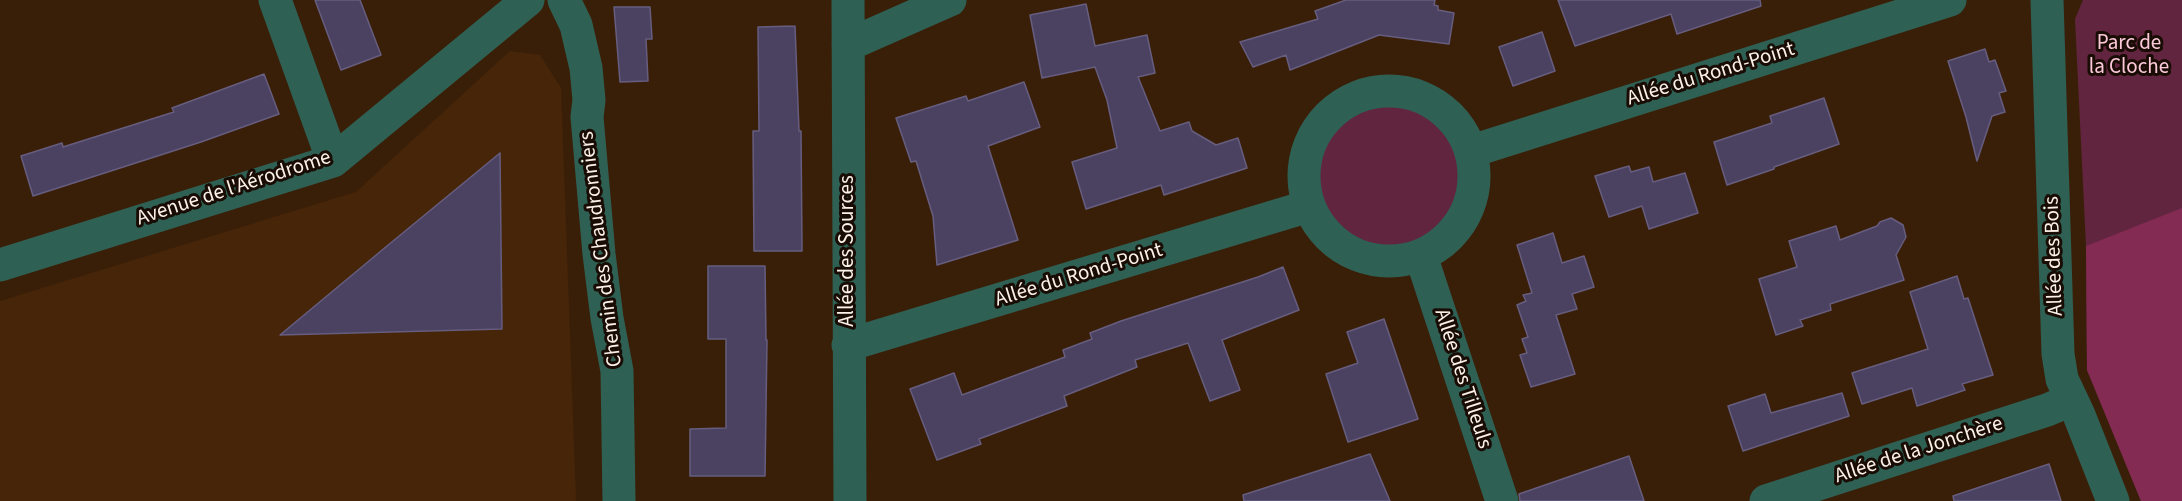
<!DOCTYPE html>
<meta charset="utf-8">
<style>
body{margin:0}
canvas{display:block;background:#3a1f08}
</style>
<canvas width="2182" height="501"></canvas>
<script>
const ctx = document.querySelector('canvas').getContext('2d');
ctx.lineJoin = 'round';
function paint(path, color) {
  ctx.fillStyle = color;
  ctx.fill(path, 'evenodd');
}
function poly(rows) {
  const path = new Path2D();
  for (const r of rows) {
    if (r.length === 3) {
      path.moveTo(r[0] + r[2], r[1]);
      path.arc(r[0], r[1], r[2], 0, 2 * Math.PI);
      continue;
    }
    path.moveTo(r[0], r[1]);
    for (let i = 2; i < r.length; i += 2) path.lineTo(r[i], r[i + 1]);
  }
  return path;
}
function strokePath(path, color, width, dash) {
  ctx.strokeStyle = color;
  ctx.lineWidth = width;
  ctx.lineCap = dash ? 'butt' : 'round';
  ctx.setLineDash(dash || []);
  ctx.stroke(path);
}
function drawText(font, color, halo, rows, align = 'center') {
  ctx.font = font + ' "Source Sans 3",sans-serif';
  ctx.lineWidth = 6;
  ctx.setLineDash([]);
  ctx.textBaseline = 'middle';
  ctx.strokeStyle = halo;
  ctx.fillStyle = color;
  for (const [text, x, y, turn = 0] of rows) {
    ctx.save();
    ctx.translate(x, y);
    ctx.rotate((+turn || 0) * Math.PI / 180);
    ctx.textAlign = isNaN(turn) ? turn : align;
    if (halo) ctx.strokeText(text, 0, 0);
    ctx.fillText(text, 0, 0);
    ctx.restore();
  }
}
paint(poly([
 [510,51,540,55,561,88,576,501,0,501,0,301,356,192]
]), '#462508');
paint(poly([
 [2083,0,2182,0,2182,501,2141,501,2087,370,2086,246,2075,19],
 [1391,176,72]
]), '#62253f');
paint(poly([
 [2182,208,2182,501,2141,501,2087,370,2086,246]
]), '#832b52');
const building = poly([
 [315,0,360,0,381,55,341,70,315,0],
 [1346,0,1435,0,1434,5,1438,6,1438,10,1454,13,1449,44,1379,35,1290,70,1286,55,1253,67,1240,42,1318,19,1315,11,1346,0],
 [1558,0,1760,0,1761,6,1677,34,1671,14,1575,46,1558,0],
 [1086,4,1095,46,1147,35,1155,73,1138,77,1160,131,1189,122,1192,131,1216,145,1238,138,1247,168,1164,195,1161,185,1086,209,1072,162,1117,148,1107,100,1095,67,1042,78,1030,15,1086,4],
 [614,7,650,7,652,39,646,39,648,81,620,82,614,7],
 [795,26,799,131,801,131,802,251,754,251,753,131,759,131,758,27,795,26],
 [1542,32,1555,71,1513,86,1499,47,1542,32],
 [1985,49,1989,62,1995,60,2006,91,1999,93,2005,112,1992,116,1977,161,1966,117,1948,61,1985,49],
 [264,74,279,114,201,142,33,196,21,156,62,143,63,147,174,112,172,108,264,74],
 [1024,82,1040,127,988,146,1018,240,937,265,933,216,916,161,911,162,896,118,966,96,968,101,1024,82],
 [1824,98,1839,144,1774,167,1774,169,1727,185,1714,142,1772,123,1770,116,1824,98],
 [500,153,502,329,280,335,387,246,500,153],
 [1629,166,1631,172,1649,167,1653,182,1685,173,1698,213,1649,229,1642,206,1609,217,1595,176,1629,166],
 [1891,218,1903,225,1906,237,1896,255,1904,280,1830,304,1831,310,1800,320,1803,326,1776,335,1759,279,1797,267,1789,241,1836,226,1840,240,1877,226,1880,222,1891,218],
 [1553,233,1562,263,1584,256,1594,287,1572,294,1577,309,1556,315,1575,374,1531,387,1520,355,1527,353,1522,339,1528,337,1517,305,1526,301,1523,295,1532,293,1517,245,1553,233],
 [708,266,765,266,766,340,767,340,765,476,690,476,690,429,726,428,726,339,708,339,708,266],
 [1283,267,1299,310,1222,340,1240,390,1210,401,1188,343,1135,360,1137,367,1064,396,1067,406,979,439,981,444,937,460,910,389,954,373,962,395,1065,357,1063,350,1092,339,1090,333,1121,321,1258,277,1283,267],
 [1957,276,1964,299,1968,298,1993,375,1962,384,1965,390,1917,406,1912,388,1862,404,1852,373,1928,349,1910,292,1957,276],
 [1384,319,1418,419,1348,442,1326,374,1358,363,1347,332,1384,319],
 [1842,393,1849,416,1743,451,1728,406,1765,394,1771,413,1842,393],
 [1370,454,1390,501,1244,501,1243,495,1370,454],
 [1629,456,1644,501,1520,501,1519,494,1629,456],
 [2049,464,2061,501,1954,501,1953,496,2049,464]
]);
paint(building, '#4b4262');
strokePath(building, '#665d7f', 1.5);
strokePath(poly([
 [275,0,333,161],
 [564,0,576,25,586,68,589,100,587,117,599,254,607,318,617,371,619,501],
 [848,0,850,501],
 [2047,0,2058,354,2062,379,2079,415,2113,501],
 [848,45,950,0],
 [1389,176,85],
 [1472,151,1950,0],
 [1421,256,1502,501],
 [0,265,333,161,528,0],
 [848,345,1309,206],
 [1766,501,2047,410,2071,400]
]), '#2f6054', 33);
drawText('21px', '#fcc9da', '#180c04', [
 ["Parc de",2129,44],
 ["la Cloche",2129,68]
]);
drawText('21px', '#fcf1e9', '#180c04', [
 ["Allée du Rond-Point",1711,75,-17],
 ["Avenue de l'Aérodrome",234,189,-18],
 ["Chemin des Chaudronniers",602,249,-97],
 ["Allée des Sources",848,251,-90],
 ["Allée des Bois",2055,256,-92],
 ["Allée du Rond-Point",1079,276,-17],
 ["Allée des Tilleuls",1462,379,72],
 ["Allée de la Jonchère",1919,451,-18]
]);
</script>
